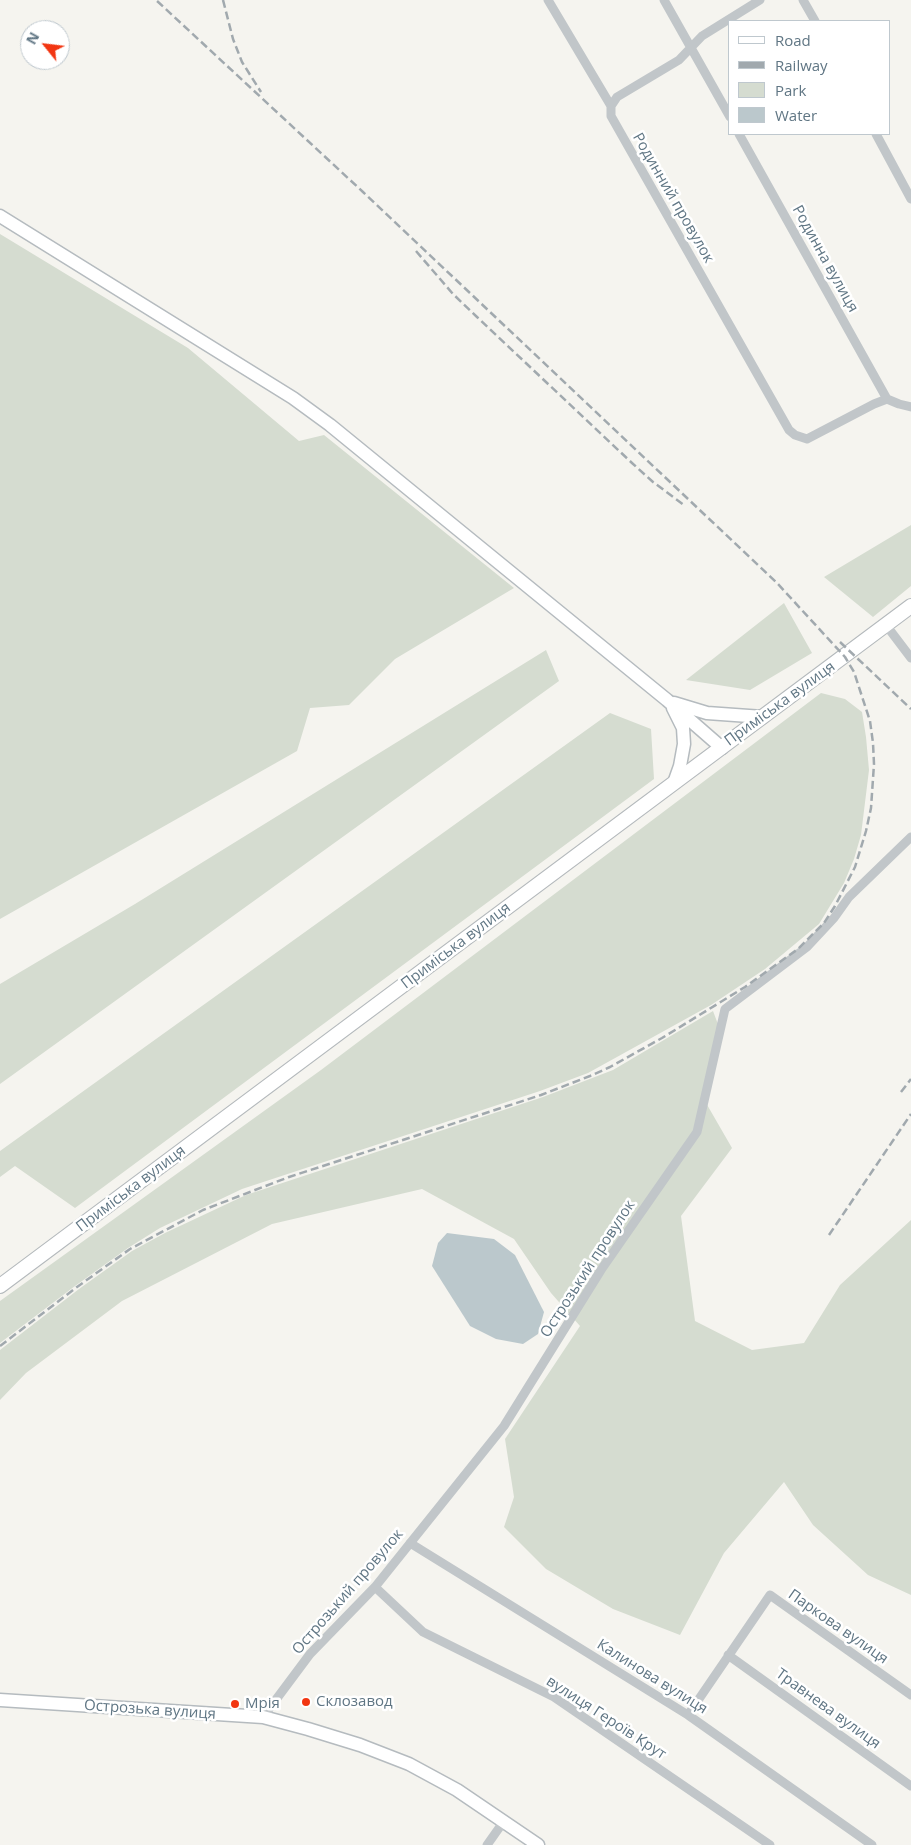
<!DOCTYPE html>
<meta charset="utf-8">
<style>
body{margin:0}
#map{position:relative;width:911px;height:1845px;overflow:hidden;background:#f5f4ef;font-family:"Open Sans",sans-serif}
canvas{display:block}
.legend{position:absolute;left:728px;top:20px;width:162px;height:115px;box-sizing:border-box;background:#fff;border:1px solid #bfc8ce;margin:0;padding:6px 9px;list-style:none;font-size:15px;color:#607684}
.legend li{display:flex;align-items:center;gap:10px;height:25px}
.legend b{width:25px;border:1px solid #bfc8ce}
.north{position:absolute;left:20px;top:20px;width:50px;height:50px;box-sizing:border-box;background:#fff;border:1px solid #bfc8ce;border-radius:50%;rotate:299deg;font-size:14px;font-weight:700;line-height:20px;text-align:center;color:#607684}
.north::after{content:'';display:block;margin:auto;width:18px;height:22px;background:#f23612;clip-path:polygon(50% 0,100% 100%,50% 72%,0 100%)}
</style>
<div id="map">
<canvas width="911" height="1845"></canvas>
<ul class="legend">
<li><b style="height:6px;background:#fff"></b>Road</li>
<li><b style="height:6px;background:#a1a9ae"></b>Railway</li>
<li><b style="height:14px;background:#d5dcd0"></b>Park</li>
<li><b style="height:14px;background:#bbc8cc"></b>Water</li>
</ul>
<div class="north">N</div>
</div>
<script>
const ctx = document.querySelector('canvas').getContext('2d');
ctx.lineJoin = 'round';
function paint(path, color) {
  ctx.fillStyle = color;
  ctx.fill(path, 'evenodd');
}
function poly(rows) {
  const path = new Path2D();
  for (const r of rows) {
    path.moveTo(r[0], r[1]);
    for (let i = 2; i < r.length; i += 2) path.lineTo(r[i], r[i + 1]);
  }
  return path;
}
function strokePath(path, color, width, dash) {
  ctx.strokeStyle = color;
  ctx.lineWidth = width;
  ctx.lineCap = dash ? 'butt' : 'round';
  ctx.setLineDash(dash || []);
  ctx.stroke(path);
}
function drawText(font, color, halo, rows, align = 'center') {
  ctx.font = font + ' "Open Sans",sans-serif';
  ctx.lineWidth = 5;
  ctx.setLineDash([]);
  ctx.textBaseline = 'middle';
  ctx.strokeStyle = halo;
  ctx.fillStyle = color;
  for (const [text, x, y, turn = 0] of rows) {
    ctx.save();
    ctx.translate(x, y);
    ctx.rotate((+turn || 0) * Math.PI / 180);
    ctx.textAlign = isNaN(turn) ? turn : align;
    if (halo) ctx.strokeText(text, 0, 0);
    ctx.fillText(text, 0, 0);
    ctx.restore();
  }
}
paint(poly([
 [0,234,188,348,299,441,324,435,514,588,395,659,349,705,310,708,297,751,0,919],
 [911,525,911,586,873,617,824,577],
 [784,603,812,653,750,690,686,680],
 [546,650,559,681,0,1084,0,984,135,904],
 [821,693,845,699,862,712,866,737,869,770,861,835,854,859,844,883,819,924,765,969,711,1005,588,1073,540,1091,242,1189,160,1228,128,1248,75,1286,0,1343,0,1301,321,1070],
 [610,713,651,729,654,779,75,1208,15,1166,0,1177,0,1151],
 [713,1011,719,1027,702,1096,732,1148,681,1216,695,1321,752,1350,804,1343,840,1285,911,1220,911,1595,868,1575,813,1525,784,1482,724,1553,680,1635,613,1609,546,1569,504,1527,514,1497,505,1439,580,1326,551,1293,514,1239,422,1189,272,1224,122,1301,26,1373,0,1400,0,1350,79,1289,132,1251,165,1233,246,1195,543,1097,613,1070]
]), '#d5dcd0');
paint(poly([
 [447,1233,494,1239,515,1255,544,1312,538,1334,523,1344,496,1339,470,1326,432,1266,438,1243]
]), '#bbc8cc');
const secondary = poly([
 [0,216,293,398,330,425,667,700,722,748],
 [674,703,707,713,763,717],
 [673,708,683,728,684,744,680,766,674,783],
 [0,1700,263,1717,308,1729,360,1745,409,1764,457,1790,538,1845]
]);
const primary = poly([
 [0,1286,911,606]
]);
strokePath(secondary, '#b5bbbf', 15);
strokePath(primary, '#b4b9bc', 16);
strokePath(poly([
 [548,0,611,106,611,116,789,430,795,435,807,439,874,404,887,399,899,404,911,407],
 [664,0,730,117],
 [803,0,815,21],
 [611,106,617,97,679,60,702,36,760,0],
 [739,134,887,399],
 [876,134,911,199],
 [886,625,911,658],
 [410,1543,688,1715,872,1845],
 [375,1587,423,1632,554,1697,770,1845],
 [728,1655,911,1786],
 [688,1715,770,1595,911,1695],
 [263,1717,310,1654,375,1587,504,1426,601,1270,697,1132,725,1009,807,947,834,918,849,897,911,837],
 [487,1845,504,1821]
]), '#c1c6c9', 9);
strokePath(secondary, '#fff', 12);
strokePath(primary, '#fff', 14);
strokePath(poly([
 [223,0,233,39,242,62,261,92],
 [416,251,453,294,477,317,632,463,653,482,684,505],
 [840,642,911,709],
 [901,1092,911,1079],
 [829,1235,911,1114],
 [0,1346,77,1287,130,1249,203,1210,289,1177,541,1095,590,1076,610,1067,662,1038,745,987,798,949,824,923,835,906,855,867,866,831,871,808,874,764,873,743,870,721,854,672,845,657,777,583,363,192,156,0]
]), '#a1a9ae', 2.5, [8, 4]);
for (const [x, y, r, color] of [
 [306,1702,5,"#f23612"],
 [235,1704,5,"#f23612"]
]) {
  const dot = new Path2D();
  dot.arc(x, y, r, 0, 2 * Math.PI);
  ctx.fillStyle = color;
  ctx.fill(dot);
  strokePath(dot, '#fff', 2);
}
drawText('15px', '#607684', '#fff', [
 ["Родинний провулок",673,198,60],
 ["Родинна вулиця",825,259,61],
 ["Приміська вулиця",780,704,-36],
 ["Приміська вулиця",456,946,-37],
 ["Приміська вулиця",131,1189,-37],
 ["Острозький провулок",588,1269,-57],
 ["Острозький провулок",348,1592,-49],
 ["Паркова вулиця",838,1627,35],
 ["Калинова вулиця",652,1677,32],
 ["Травнева вулиця",828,1709,36],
 ["Острозька вулиця",150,1710,4],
 ["вулиця Героїв Крут",606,1718,33]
]);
drawText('15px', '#607684', '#fff', [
 ["Склозавод",316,1702],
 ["Мрія",245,1704]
], 'left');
</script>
